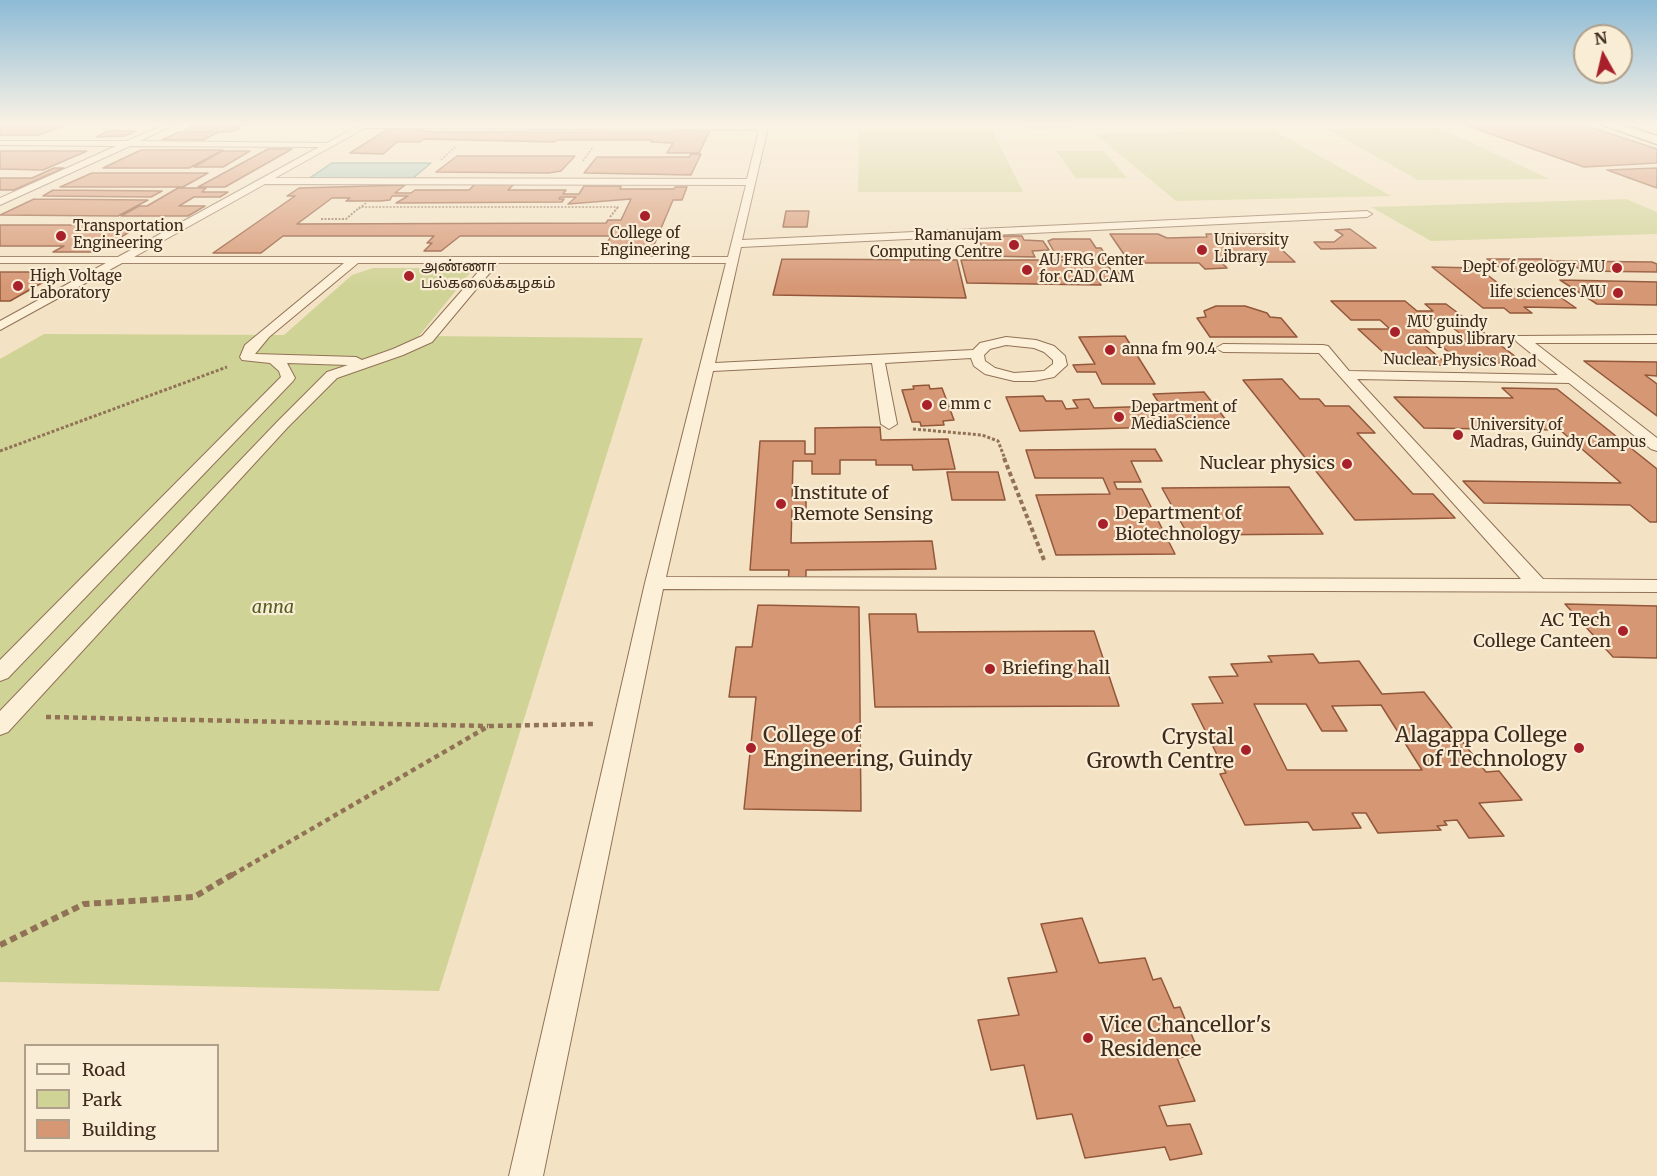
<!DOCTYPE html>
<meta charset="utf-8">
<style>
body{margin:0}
#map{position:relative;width:1657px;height:1176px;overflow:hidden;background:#f3e2c4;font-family:Merriweather,serif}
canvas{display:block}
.legend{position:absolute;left:24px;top:1044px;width:195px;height:108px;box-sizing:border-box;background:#faedd5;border:2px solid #af9f8b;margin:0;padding:8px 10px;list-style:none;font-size:18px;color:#3f2b1d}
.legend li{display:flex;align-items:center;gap:12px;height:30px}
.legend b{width:30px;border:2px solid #af9f8b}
.north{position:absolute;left:1573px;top:24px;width:60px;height:60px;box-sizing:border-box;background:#faedd5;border:2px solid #af9f8b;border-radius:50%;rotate:352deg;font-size:16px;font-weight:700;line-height:24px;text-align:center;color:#3f2b1d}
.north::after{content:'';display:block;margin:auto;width:21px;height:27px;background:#a8202a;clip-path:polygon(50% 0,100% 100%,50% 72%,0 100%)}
</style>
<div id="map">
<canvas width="1657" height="1176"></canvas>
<ul class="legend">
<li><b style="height:8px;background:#fdf0d9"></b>Road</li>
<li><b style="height:16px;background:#d0d396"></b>Park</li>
<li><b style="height:16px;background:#d69775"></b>Building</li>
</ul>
<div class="north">N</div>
</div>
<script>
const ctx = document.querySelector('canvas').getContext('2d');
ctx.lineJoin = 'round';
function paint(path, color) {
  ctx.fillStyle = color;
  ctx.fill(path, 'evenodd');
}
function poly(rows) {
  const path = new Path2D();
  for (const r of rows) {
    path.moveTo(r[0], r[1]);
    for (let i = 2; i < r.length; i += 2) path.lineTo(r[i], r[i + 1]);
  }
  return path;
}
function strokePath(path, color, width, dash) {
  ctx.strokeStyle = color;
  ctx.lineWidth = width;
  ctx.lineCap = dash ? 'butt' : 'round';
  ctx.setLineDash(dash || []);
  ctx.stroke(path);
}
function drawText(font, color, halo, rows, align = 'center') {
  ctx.font = font + ' Merriweather,"Noto Sans Tamil",serif';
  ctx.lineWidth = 4.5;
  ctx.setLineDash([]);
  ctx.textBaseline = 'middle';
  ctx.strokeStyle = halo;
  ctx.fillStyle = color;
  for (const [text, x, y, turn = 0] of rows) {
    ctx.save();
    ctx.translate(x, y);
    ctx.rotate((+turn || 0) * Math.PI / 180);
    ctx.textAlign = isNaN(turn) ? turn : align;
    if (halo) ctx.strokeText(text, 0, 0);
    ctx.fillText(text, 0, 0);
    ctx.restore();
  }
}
paint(poly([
 [1020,123,1109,123,1112,125,1031,130],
 [1440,128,1550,179,1418,180,1327,129],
 [859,130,992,130,1023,192,858,192],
 [1273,130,1391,196,1176,201,1095,134],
 [1056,151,1104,151,1127,178,1076,178],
 [1626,199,1657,212,1657,234,1431,241,1371,207],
 [373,268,456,268,467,270,470,273,419,336,643,338,439,991,0,982,0,359,44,334,284,335,352,275]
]), '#d0d396');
const water = poly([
 [332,163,431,163,412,179,308,179,332,163]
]);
paint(water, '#a6c6bb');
strokePath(water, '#6c9689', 1.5);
const building = poly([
 [0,123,71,123,39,135,0,135,0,123],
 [1460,123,1578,123,1657,149,1657,163,1584,167,1460,123],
 [195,124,243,124,250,125,239,126,236,127,240,128,231,132,183,132,195,124],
 [388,129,423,129,420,131,434,132,673,132,675,130,710,130,699,153,667,153,673,143,651,142,652,140,557,140,555,142,424,139,420,142,397,142,383,154,350,153,388,129],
 [108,131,136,131,125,136,96,137,108,131],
 [179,132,219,132,203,140,162,140,179,132],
 [268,149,292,149,225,187,198,187,268,149],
 [141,150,223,150,189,168,103,168,141,150],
 [0,151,87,151,43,170,0,169,0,151],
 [222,151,250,151,223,167,194,167,222,151],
 [691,154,701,154,691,175,584,173,597,157,689,157,691,154],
 [457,156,575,156,561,171,549,173,436,172,457,156],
 [54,168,64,168,14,190,0,190,0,178,32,178,54,168],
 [1657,168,1657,188,1607,170,1657,168],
 [92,173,208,173,183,187,60,187,92,173],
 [475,184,514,184,508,190,566,190,563,194,579,194,584,186,621,186,620,189,674,189,675,187,687,187,682,200,673,200,651,252,602,252,611,236,460,236,441,251,424,251,432,243,427,243,434,236,283,236,261,253,213,253,295,196,287,196,299,188,405,185,395,193,411,193,415,190,469,190,475,184],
 [392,196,408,196,396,203,562,202,564,199,559,199,560,197,576,197,568,204,631,199,621,220,608,220,606,223,297,224,332,198,350,198,346,201,380,201,390,200,392,196],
 [178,188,206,188,202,192,228,192,220,197,194,197,179,206,205,206,188,216,121,216,139,206,147,206,178,188],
 [53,190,162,191,151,197,43,196,53,190],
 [34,199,148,200,118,216,0,215,34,199],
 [786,211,809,211,807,227,783,227,786,211],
 [0,225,141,225,96,252,53,252,64,246,0,246,0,225],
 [1350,229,1376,248,1321,249,1314,242,1334,242,1343,235,1335,230,1350,229],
 [1110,234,1158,234,1167,238,1207,237,1206,234,1265,234,1295,262,1221,262,1227,268,1205,269,1199,263,1130,263,1110,234],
 [978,236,1022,236,1024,240,1043,241,1049,250,1032,251,1035,257,985,256,978,236],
 [1053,239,1090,239,1096,248,1101,248,1107,257,1101,257,1112,271,1117,271,1123,279,1095,279,1082,257,1057,257,1048,241,1053,239],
 [782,259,957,260,966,298,773,295,782,259],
 [1487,259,1544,259,1554,261,1558,263,1552,264,1564,271,1505,271,1487,259],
 [961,260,1084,260,1095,279,1098,279,1101,285,967,283,961,260],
 [1557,261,1652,262,1657,264,1657,272,1583,271,1571,264,1561,264,1557,261],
 [1432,267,1478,268,1506,289,1550,290,1576,308,1524,307,1532,313,1510,313,1504,308,1483,308,1432,267],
 [0,272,61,272,10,301,0,301,0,272],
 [1560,280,1657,282,1657,305,1597,304,1560,280],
 [1331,301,1405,301,1417,311,1433,311,1425,304,1446,304,1524,363,1462,363,1435,341,1420,341,1448,365,1397,365,1358,329,1390,329,1380,320,1351,320,1331,301],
 [1413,319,1442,319,1462,335,1432,335,1413,319],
 [1216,306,1245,306,1267,313,1270,317,1281,318,1297,337,1210,337,1197,318,1206,317,1204,311,1216,306],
 [1125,336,1155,384,1102,384,1096,372,1077,372,1073,365,1095,364,1079,337,1125,336],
 [1584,361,1657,362,1657,376,1645,375,1657,384,1657,416,1584,361],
 [1282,379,1300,399,1319,399,1325,406,1349,406,1375,433,1357,433,1413,494,1433,494,1455,518,1355,520,1243,380,1282,379],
 [929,385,930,389,942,388,954,420,943,421,944,425,921,426,920,422,912,422,902,390,914,389,913,386,929,385],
 [1502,388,1557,389,1657,469,1657,522,1650,522,1630,505,1484,503,1463,481,1621,483,1560,430,1424,428,1394,397,1513,398,1502,388],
 [1204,392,1230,425,1020,431,1006,397,1043,396,1046,401,1062,401,1066,409,1078,408,1073,400,1089,399,1094,408,1161,406,1153,394,1204,392],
 [880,427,881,440,948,439,955,469,913,470,912,465,876,465,876,460,840,460,840,474,812,474,812,461,793,461,792,500,806,500,806,508,792,508,791,543,932,541,936,569,806,570,806,581,788,581,789,570,750,570,760,441,805,441,805,454,815,454,815,428,880,427],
 [1155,449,1162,461,1131,461,1141,482,1114,482,1117,489,1142,489,1175,554,1056,555,1036,495,1110,494,1103,478,1035,478,1026,450,1155,449],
 [947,472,998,472,1005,500,952,500,947,472],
 [1289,487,1323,534,1188,535,1162,488,1289,487],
 [1565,604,1657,606,1657,658,1613,657,1565,604],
 [758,605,859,607,861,811,744,809,756,697,729,697,736,647,752,647,758,605],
 [869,614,916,614,918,632,1094,631,1119,706,875,707,869,614],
 [1313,654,1319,663,1359,661,1382,694,1424,692,1486,772,1499,771,1522,800,1479,803,1504,836,1469,838,1457,820,1444,821,1447,825,1437,826,1441,830,1378,833,1366,813,1352,813,1361,828,1313,830,1308,822,1245,825,1220,774,1226,773,1192,704,1223,703,1209,677,1238,676,1231,664,1272,662,1268,656,1313,654],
 [1254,704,1306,704,1322,731,1347,731,1332,706,1381,705,1422,770,1287,770,1254,704],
 [1082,918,1099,963,1145,958,1153,980,1161,978,1174,1008,1180,1007,1200,1055,1177,1058,1195,1101,1159,1106,1167,1126,1190,1124,1202,1154,1170,1160,1165,1147,1085,1158,1072,1114,1037,1119,1024,1065,991,1070,978,1020,1019,1015,1008,978,1057,972,1041,924,1082,918]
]);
paint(building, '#d69775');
strokePath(building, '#93573a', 1.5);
const service = poly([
 [167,123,177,123,140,141,327,143,363,123,761,126,761,123,769,123,742,240,1367,211,1372,214,1367,217,741,247,715,363,973,350,980,343,1006,337,1036,340,1054,346,1065,356,1067,365,1054,377,1034,381,1014,381,985,374,974,366,971,358,885,363,897,424,889,429,881,424,872,363,713,371,666,577,1521,579,1319,353,1223,352,1216,348,1223,344,1323,345,1328,346,1349,371,1558,375,1517,342,1515,339,1517,336,1657,335,1657,343,1535,343,1657,438,1657,451,1651,449,1569,383,1357,379,1543,579,1657,580,1657,592,663,589,543,1176,509,1176,645,583,726,263,498,263,432,342,403,355,337,378,288,427,8,732,0,735,0,711,278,421,327,372,348,365,287,363,295,378,293,381,8,678,0,681,0,660,281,377,279,371,270,363,242,360,240,357,245,345,344,263,122,263,0,330,0,321,106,263,0,263,0,257,118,257,319,147,130,146,0,205,0,198,116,146,0,145,0,141,127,141,167,123],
 [365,128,759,130,747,179,275,178,365,128],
 [265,184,746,185,728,257,134,257,265,184],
 [358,263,486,263,422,336,393,349,362,360,356,357,255,354,269,337,358,263],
 [1006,345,1034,348,1044,352,1053,360,1053,364,1044,371,1014,373,995,368,985,361,984,355,990,349,1006,345]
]);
const secondary = poly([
 [1597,123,1618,123,1657,136,1657,144,1597,123]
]);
strokePath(service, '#917257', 2);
strokePath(secondary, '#73533b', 3);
strokePath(poly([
 [441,160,455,147],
 [583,161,593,147],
 [366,203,361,207,618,207,616,209],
 [359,209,361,207]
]), '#917257', 1.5, [2, 1.5]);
strokePath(poly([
 [610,217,618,207],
 [321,219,346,219,360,207]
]), '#917257', 2, [2, 1.5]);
strokePath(poly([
 [913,429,982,435,998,441,1005,459],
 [0,451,227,367]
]), '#917257', 3, [3, 2]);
strokePath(poly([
 [1004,458,1044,560]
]), '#917257', 4, [4.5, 3]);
strokePath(poly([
 [46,717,488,726],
 [232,875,489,726,594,724]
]), '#917257', 4.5, [5, 4]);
strokePath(poly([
 [0,945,84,904,194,897,235,873]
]), '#917257', 6, [7, 4.5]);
paint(service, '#fdf0d9');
paint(secondary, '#fdf0d9');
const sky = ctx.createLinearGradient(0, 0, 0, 288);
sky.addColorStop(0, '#8dbbd6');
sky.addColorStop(0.43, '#faf2e4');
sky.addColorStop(1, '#faf2e400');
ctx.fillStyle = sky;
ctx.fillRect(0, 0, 1657, 288);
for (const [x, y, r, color] of [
 [645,216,6,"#a8202a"],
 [61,236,6,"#a8202a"],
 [1014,245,6,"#a8202a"],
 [1202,250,6,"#a8202a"],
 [1617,268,6,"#a8202a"],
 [1027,270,6,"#a8202a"],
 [409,276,6,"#a8202a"],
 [18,286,6,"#a8202a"],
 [1618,293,6,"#a8202a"],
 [1395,332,6,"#a8202a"],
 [1110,350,6,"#a8202a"],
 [927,405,6,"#a8202a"],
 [1119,417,6,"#a8202a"],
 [1458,435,6,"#a8202a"],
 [1347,464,6,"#a8202a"],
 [781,504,6,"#a8202a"],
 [1103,524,6,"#a8202a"],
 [1623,631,6,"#a8202a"],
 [990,669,6,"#a8202a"],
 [751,748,6,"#a8202a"],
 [1579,748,6,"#a8202a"],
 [1246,750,6,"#a8202a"],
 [1088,1038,6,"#a8202a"]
]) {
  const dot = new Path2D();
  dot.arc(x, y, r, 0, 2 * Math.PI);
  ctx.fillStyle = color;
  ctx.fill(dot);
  strokePath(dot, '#faedd5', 2);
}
drawText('15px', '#3f2b1d', '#faedd5', [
 ["Transportation",73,227],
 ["Engineering",73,244],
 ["College of",645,234,"center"],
 ["Engineering",645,251,"center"],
 ["Ramanujam",1002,236,"right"],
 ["Computing Centre",1002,253,"right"],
 ["University",1214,241],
 ["Library",1214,258],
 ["AU FRG Center",1039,261],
 ["for CAD CAM",1039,278],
 ["அண்ணா",421,267],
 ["பல்கலைக்கழகம்",421,284],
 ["Dept of geology MU",1605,268,"right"],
 ["High Voltage",30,277],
 ["Laboratory",30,294],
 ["life sciences MU",1606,293,"right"],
 ["MU guindy",1407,323],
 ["campus library",1407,340],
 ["anna fm 90.4",1122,350],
 ["e mm c",939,405],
 ["Department of",1131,408],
 ["MediaScience",1131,425],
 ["University of",1470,426],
 ["Madras, Guindy Campus",1470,443]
], 'left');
drawText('15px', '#3f2b1d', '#faedd5', [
 ["Nuclear Physics Road",1460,361,1]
]);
drawText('18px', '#3f2b1d', '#faedd5', [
 ["Nuclear physics",1335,464,"right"],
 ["Institute of",793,494],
 ["Remote Sensing",793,515],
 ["Department of",1115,514],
 ["Biotechnology",1115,535],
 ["AC Tech",1611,621,"right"],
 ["College Canteen",1611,642,"right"],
 ["Briefing hall",1002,669]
], 'left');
drawText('italic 18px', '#535e21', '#faedd5', [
 ["anna",273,608]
]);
drawText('21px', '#3f2b1d', '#faedd5', [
 ["College of",763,736],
 ["Engineering, Guindy",763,760],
 ["Alagappa College",1567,736,"right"],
 ["of Technology",1567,760,"right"],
 ["Crystal",1234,738,"right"],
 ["Growth Centre",1234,762,"right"],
 ["Vice Chancellor's",1100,1026],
 ["Residence",1100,1050]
], 'left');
</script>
